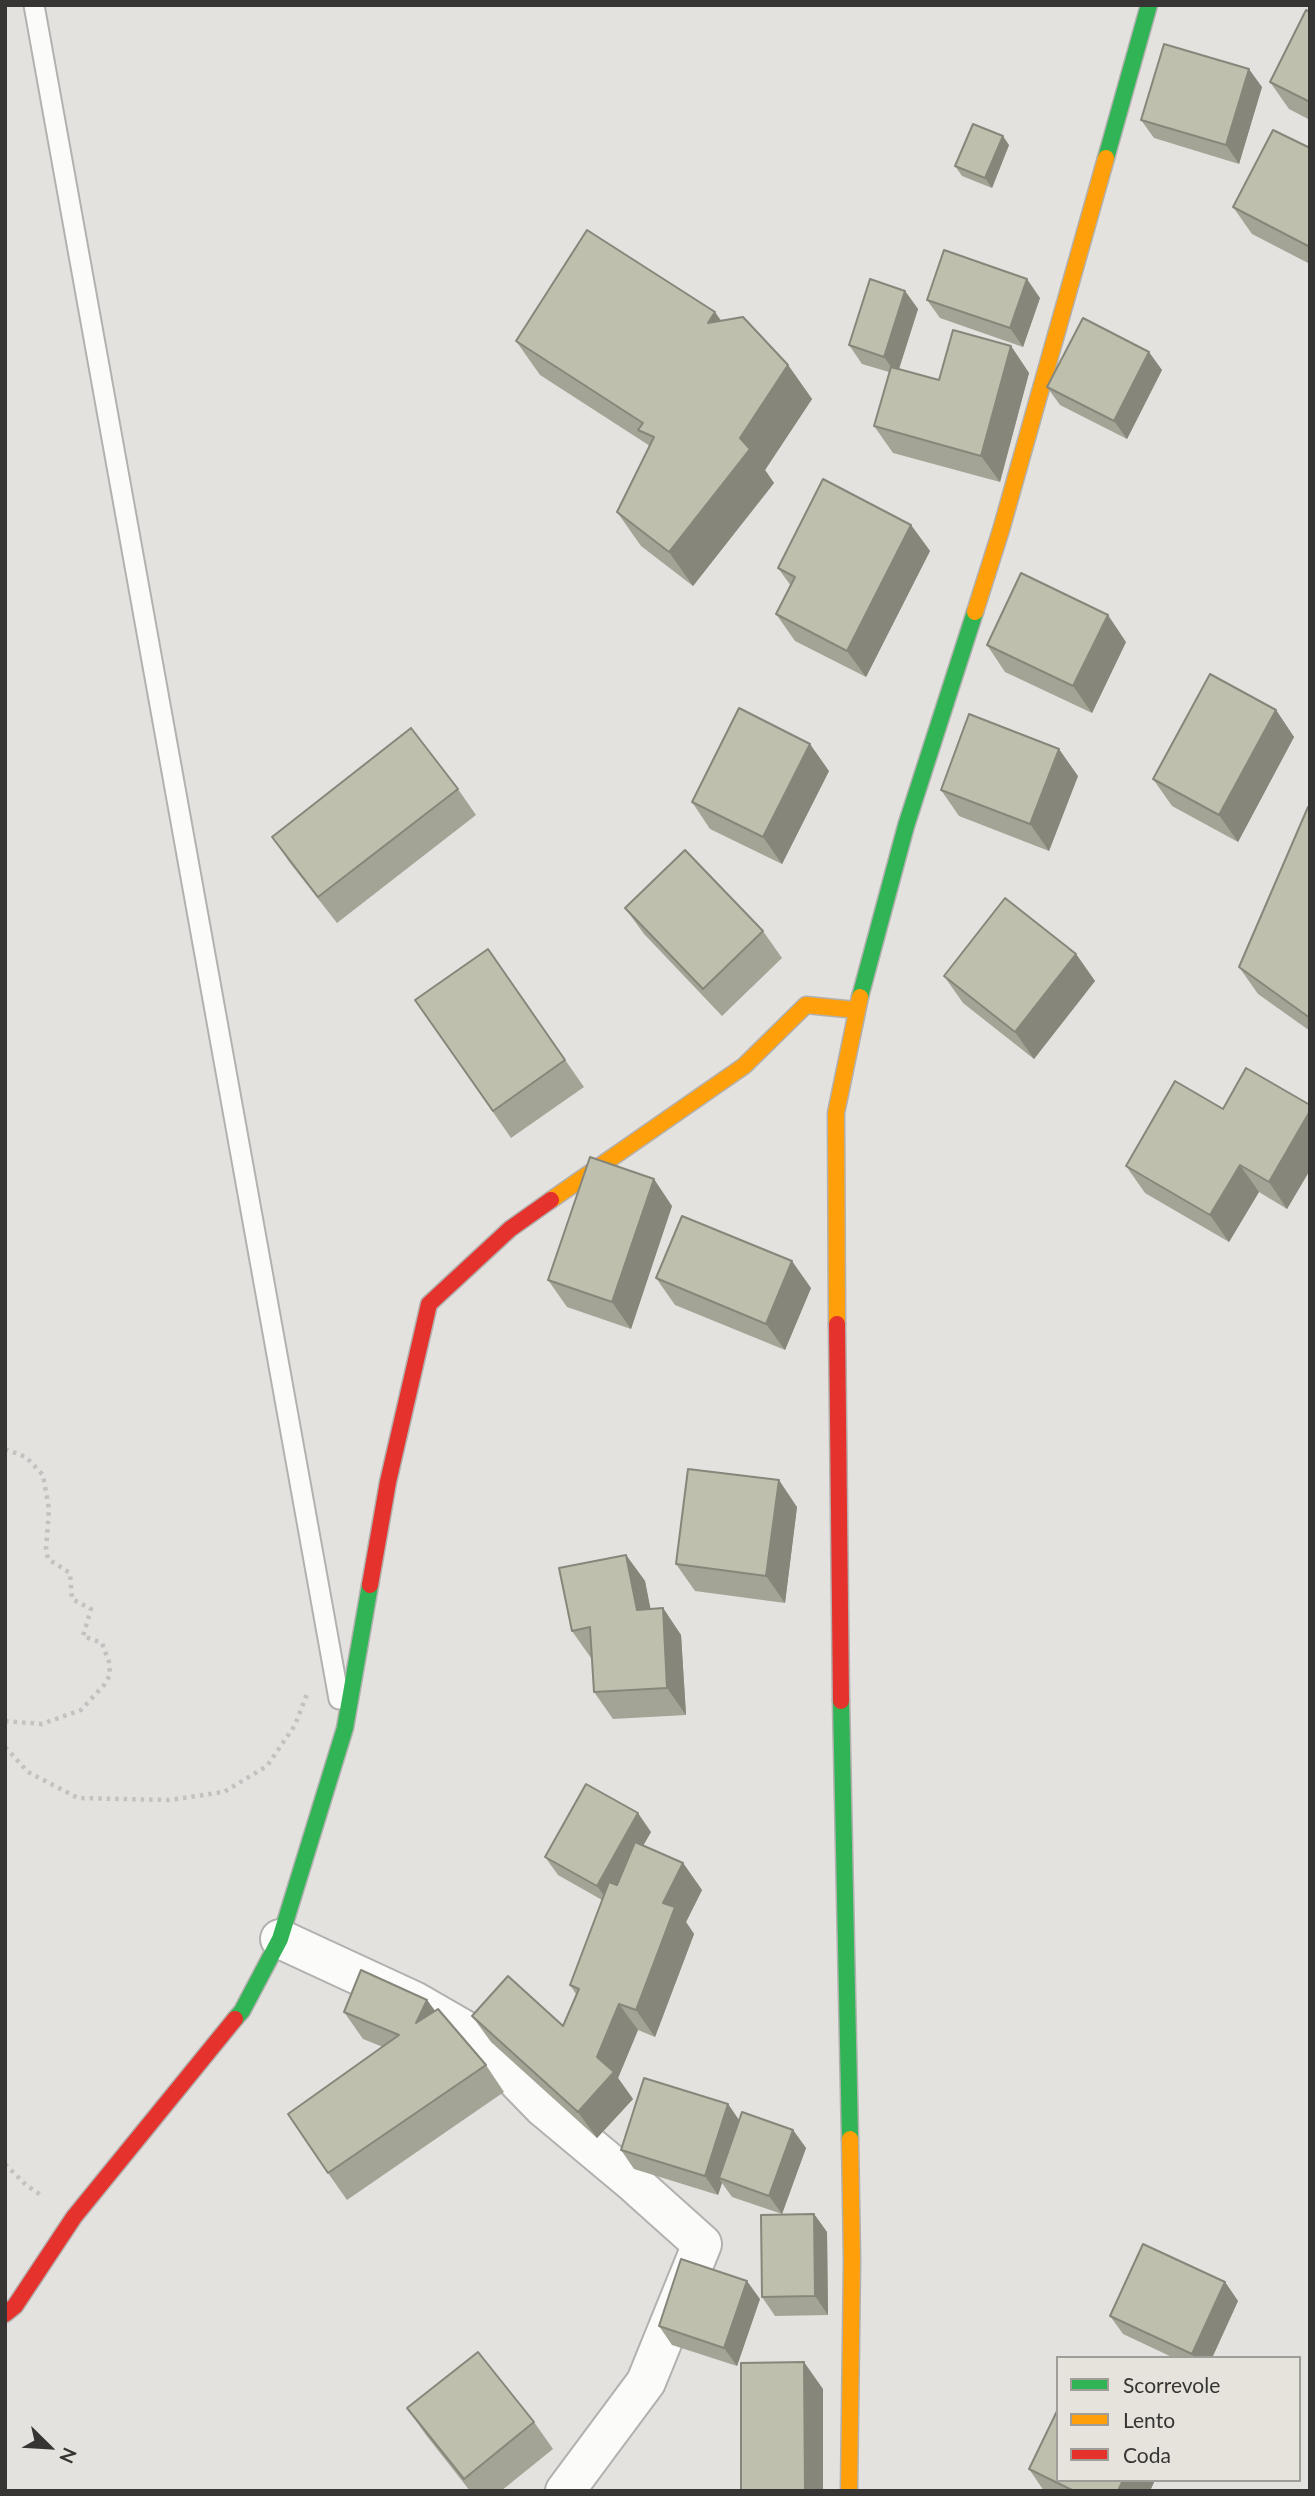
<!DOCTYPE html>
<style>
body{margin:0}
#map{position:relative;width:1315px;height:2496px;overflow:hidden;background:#e4e2df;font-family:Lato,sans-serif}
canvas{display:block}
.frame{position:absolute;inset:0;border:7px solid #373533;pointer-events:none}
.legend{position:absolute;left:1056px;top:2356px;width:245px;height:126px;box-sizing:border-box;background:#e6e3dd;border:2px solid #a09d99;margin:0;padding:9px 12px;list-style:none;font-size:21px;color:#373533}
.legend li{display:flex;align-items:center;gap:14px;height:35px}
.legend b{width:35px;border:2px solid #a09d99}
.north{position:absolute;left:14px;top:2412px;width:70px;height:70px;-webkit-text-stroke:5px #e6e3dd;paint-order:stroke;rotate:114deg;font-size:19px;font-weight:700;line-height:28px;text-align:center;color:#373533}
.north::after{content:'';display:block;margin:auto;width:24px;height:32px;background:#373533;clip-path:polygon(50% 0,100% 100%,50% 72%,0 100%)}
</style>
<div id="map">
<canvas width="1315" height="2496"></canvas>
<div class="frame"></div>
<ul class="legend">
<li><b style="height:9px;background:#30b455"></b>Scorrevole</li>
<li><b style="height:9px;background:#ff9f0a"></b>Lento</li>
<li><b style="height:9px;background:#e5322d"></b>Coda</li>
</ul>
<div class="north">N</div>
</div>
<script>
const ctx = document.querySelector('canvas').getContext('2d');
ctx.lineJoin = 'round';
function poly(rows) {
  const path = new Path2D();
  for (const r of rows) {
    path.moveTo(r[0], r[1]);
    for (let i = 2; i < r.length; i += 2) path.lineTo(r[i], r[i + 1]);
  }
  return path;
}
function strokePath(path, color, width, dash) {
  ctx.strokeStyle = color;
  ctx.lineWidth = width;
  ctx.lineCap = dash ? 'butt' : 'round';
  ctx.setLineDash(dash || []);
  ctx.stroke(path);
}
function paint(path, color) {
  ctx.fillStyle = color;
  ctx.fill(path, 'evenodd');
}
const lane = poly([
 [34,5,339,1699]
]);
const street = poly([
 [280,1939,414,2001,473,2035,544,2108,635,2184,702,2244,646,2382,565,2491]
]);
const fast = poly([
 [1106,158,1149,5],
 [860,997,906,826,975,612],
 [841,1701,850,2139],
 [235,2019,242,2011,280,1939,345,1728,370,1585]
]);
const slow = poly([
 [975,612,1001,530,1106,158],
 [551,1200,744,1066,806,1005,856,1010],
 [837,1324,836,1113,860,997],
 [849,2491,852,2260,850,2139]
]);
const jam = poly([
 [837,1324,841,1701],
 [370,1585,388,1482,429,1304,510,1229,551,1200],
 [5,2314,15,2306,74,2217,235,2019]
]);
strokePath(lane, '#b2b1af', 23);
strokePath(street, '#b2b1af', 42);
strokePath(fast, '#b2b1af', 19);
strokePath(slow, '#b2b1af', 19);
strokePath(jam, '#b2b1af', 19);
strokePath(poly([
 [5,1449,26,1457,43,1475,49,1509,46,1549,48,1559,70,1573,72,1599,91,1609,83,1636,102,1643,109,1662,110,1675,104,1685,81,1710,42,1724,5,1721],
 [5,1747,28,1772,78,1798,169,1800,224,1792,267,1766,295,1725,307,1694],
 [5,2164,26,2185,41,2195]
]), '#c2c2c0', 4.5, [3.5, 5]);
strokePath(lane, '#fbfbfa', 19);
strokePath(street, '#fbfbfa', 38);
strokePath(fast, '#30b455', 16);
strokePath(slow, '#ff9f0a', 16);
strokePath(jam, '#e5322d', 16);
paint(poly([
 [1310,12,1310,120,1289,109,1270,82],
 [1262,87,1239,164,1154,138,1141,120],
 [1009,145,992,188,962,176,955,166],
 [1310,148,1310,264,1252,234,1233,207],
 [905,291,918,309,899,369,939,380,1011,346,1029,373,1000,482,893,453,874,426,889,372,862,364,849,345],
 [1040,298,1023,347,940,318,927,300],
 [721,320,788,365,812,399,765,470,774,483,693,586,641,546,617,512,650,446,540,375,516,341],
 [1162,370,1127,439,1060,405,1047,387],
 [911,525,930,551,866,677,795,641,776,614,791,586,778,568],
 [1126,642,1092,713,1005,672,987,645],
 [1276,710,1294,737,1238,842,1172,806,1153,779],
 [829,771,782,864,710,829,692,802],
 [1078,776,1049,851,959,816,941,790],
 [458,789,476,815,337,923,290,863,272,837],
 [1310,809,1310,1031,1258,994,1239,967],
 [625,908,763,931,782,958,722,1016,644,934],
 [488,949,584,1087,511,1138,415,1000],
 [1076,954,1095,981,1034,1059,963,1003,944,976],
 [1310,1105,1310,1170,1287,1209,1259,1192,1229,1242,1145,1193,1126,1166,1223,1109],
 [672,1206,631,1329,567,1307,548,1280],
 [656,1278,811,1288,785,1350,675,1305],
 [797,1507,785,1603,695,1591,676,1564],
 [626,1555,645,1581,650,1609,663,1608,681,1635,686,1715,613,1719,594,1692,592,1657,591,1658,572,1631],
 [651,1832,643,1845,683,1863,702,1890,686,1922,694,1934,655,2037,638,2030,618,2078,633,2099,597,2138,491,2042,472,2016,563,2026,576,1994,570,1985,602,1900,558,1875,545,1857],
 [427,2000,435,2011,486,2065,504,2092,347,2200,328,2173,383,2047,363,2039,344,2012],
 [728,2104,739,2120,793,2130,806,2148,782,2214,814,2214,827,2232,828,2315,775,2316,762,2297,782,2214,732,2197,722,2183,718,2195,634,2169,621,2150],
 [1225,2282,1238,2301,1212,2358,1174,2358,1123,2334,1110,2316],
 [760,2299,737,2366,672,2345,659,2326],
 [407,2408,534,2422,553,2449,501,2491,470,2491,426,2435],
 [1029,2469,1058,2480,1155,2480,1150,2491,1044,2491]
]), '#a4a496');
paint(poly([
 [1249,69,1262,87,1239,164,1226,145],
 [1003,136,1009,145,992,188,985,178],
 [1027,279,1040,298,1023,347,1010,328],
 [905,291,918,309,897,375,884,357],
 [715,312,739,346,708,323],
 [1011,346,1029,373,1000,482,981,456],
 [1149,352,1162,370,1127,439,1114,421],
 [788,365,812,399,765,470,774,483,693,586,669,552,740,438],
 [911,525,930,551,866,677,847,651],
 [1108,615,1126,642,1092,713,1073,686],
 [1276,710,1294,737,1238,842,1219,815],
 [810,744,829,771,782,864,763,837],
 [1059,749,1078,776,1049,851,1030,824],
 [1076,954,1095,981,1034,1059,1015,1032],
 [1310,1111,1310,1170,1287,1209,1269,1182],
 [1240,1165,1259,1192,1229,1242,1210,1215],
 [654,1179,672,1206,631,1329,612,1302],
 [792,1261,811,1288,785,1350,766,1324],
 [779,1480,797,1507,785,1603,766,1576],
 [626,1555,645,1581,656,1636,637,1610],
 [663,1608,681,1635,686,1715,667,1688],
 [638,1813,651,1832,610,1904,597,1886],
 [683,1863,702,1890,686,1922,694,1934,655,2037,636,2010,663,1903],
 [427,2000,446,2026,416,2023],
 [619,2004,638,2030,618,2078,633,2099,597,2138,578,2112,597,2057],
 [728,2104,741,2123,719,2178,722,2183,718,2195,705,2176],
 [793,2130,806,2148,782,2214,769,2196],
 [814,2214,827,2232,828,2315,815,2296],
 [747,2281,760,2299,737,2366,724,2348],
 [1225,2282,1238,2301,1212,2358,1195,2358,1192,2354],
 [804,2362,823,2389,823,2491,805,2491],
 [1123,2480,1155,2480,1150,2491,1118,2491]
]), '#86867a');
const building = poly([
 [1306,10,1310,12,1310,102,1270,82,1306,10],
 [1164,44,1249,69,1226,145,1141,120,1164,44],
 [973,124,1003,136,985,178,955,166,973,124],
 [1273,130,1310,148,1310,247,1233,207,1273,130],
 [587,230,715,312,708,323,743,317,788,365,740,438,750,449,669,552,617,512,654,437,638,430,643,423,516,341,587,230],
 [944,250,1027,279,1010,328,927,300,944,250],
 [870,279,905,291,884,357,849,345,870,279],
 [1083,318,1149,352,1114,421,1047,387,1083,318],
 [953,330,1011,346,981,456,874,426,891,367,939,380,953,330],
 [823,479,911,525,847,651,776,614,795,577,778,568,823,479],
 [1021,573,1108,615,1073,686,987,645,1021,573],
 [1210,674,1276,710,1219,815,1153,779,1210,674],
 [739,708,810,744,763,837,692,802,739,708],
 [969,714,1059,749,1030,824,941,790,969,714],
 [411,728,458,789,318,897,272,837,411,728],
 [1308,807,1310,809,1310,1018,1239,967,1308,807],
 [685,850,763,931,703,989,625,908,685,850],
 [1005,898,1076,954,1015,1032,944,976,1005,898],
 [488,949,565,1060,493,1111,415,1000,488,949],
 [1246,1068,1310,1105,1310,1111,1269,1182,1240,1165,1210,1215,1126,1166,1175,1081,1223,1109,1246,1068],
 [590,1157,654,1179,612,1302,548,1280,590,1157],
 [682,1216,792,1261,766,1324,656,1278,682,1216],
 [688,1469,779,1480,766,1576,676,1564,688,1469],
 [626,1555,637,1610,663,1608,667,1688,594,1692,590,1627,572,1631,559,1568,626,1555],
 [586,1784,638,1813,597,1886,545,1857,586,1784],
 [635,1842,683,1863,663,1903,675,1907,636,2010,619,2004,597,2057,614,2072,578,2112,472,2016,508,1976,563,2026,579,1989,570,1985,609,1882,617,1885,635,1842],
 [361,1970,427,2000,416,2023,438,2009,486,2065,328,2173,288,2114,399,2035,344,2012,361,1970],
 [644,2078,728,2104,705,2176,621,2150,644,2078],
 [742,2112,793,2130,769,2196,719,2178,742,2112],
 [814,2214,815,2296,762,2297,761,2215,814,2214],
 [1143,2244,1225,2282,1192,2354,1110,2316,1143,2244],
 [681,2259,747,2281,724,2348,659,2326,681,2259],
 [478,2352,534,2422,464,2479,407,2408,478,2352],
 [804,2362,805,2491,741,2491,741,2363,804,2362],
 [1058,2409,1058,2480,1123,2480,1118,2491,1074,2491,1029,2469,1058,2409]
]);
paint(building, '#bfbfae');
strokePath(building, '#86867a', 2);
</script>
